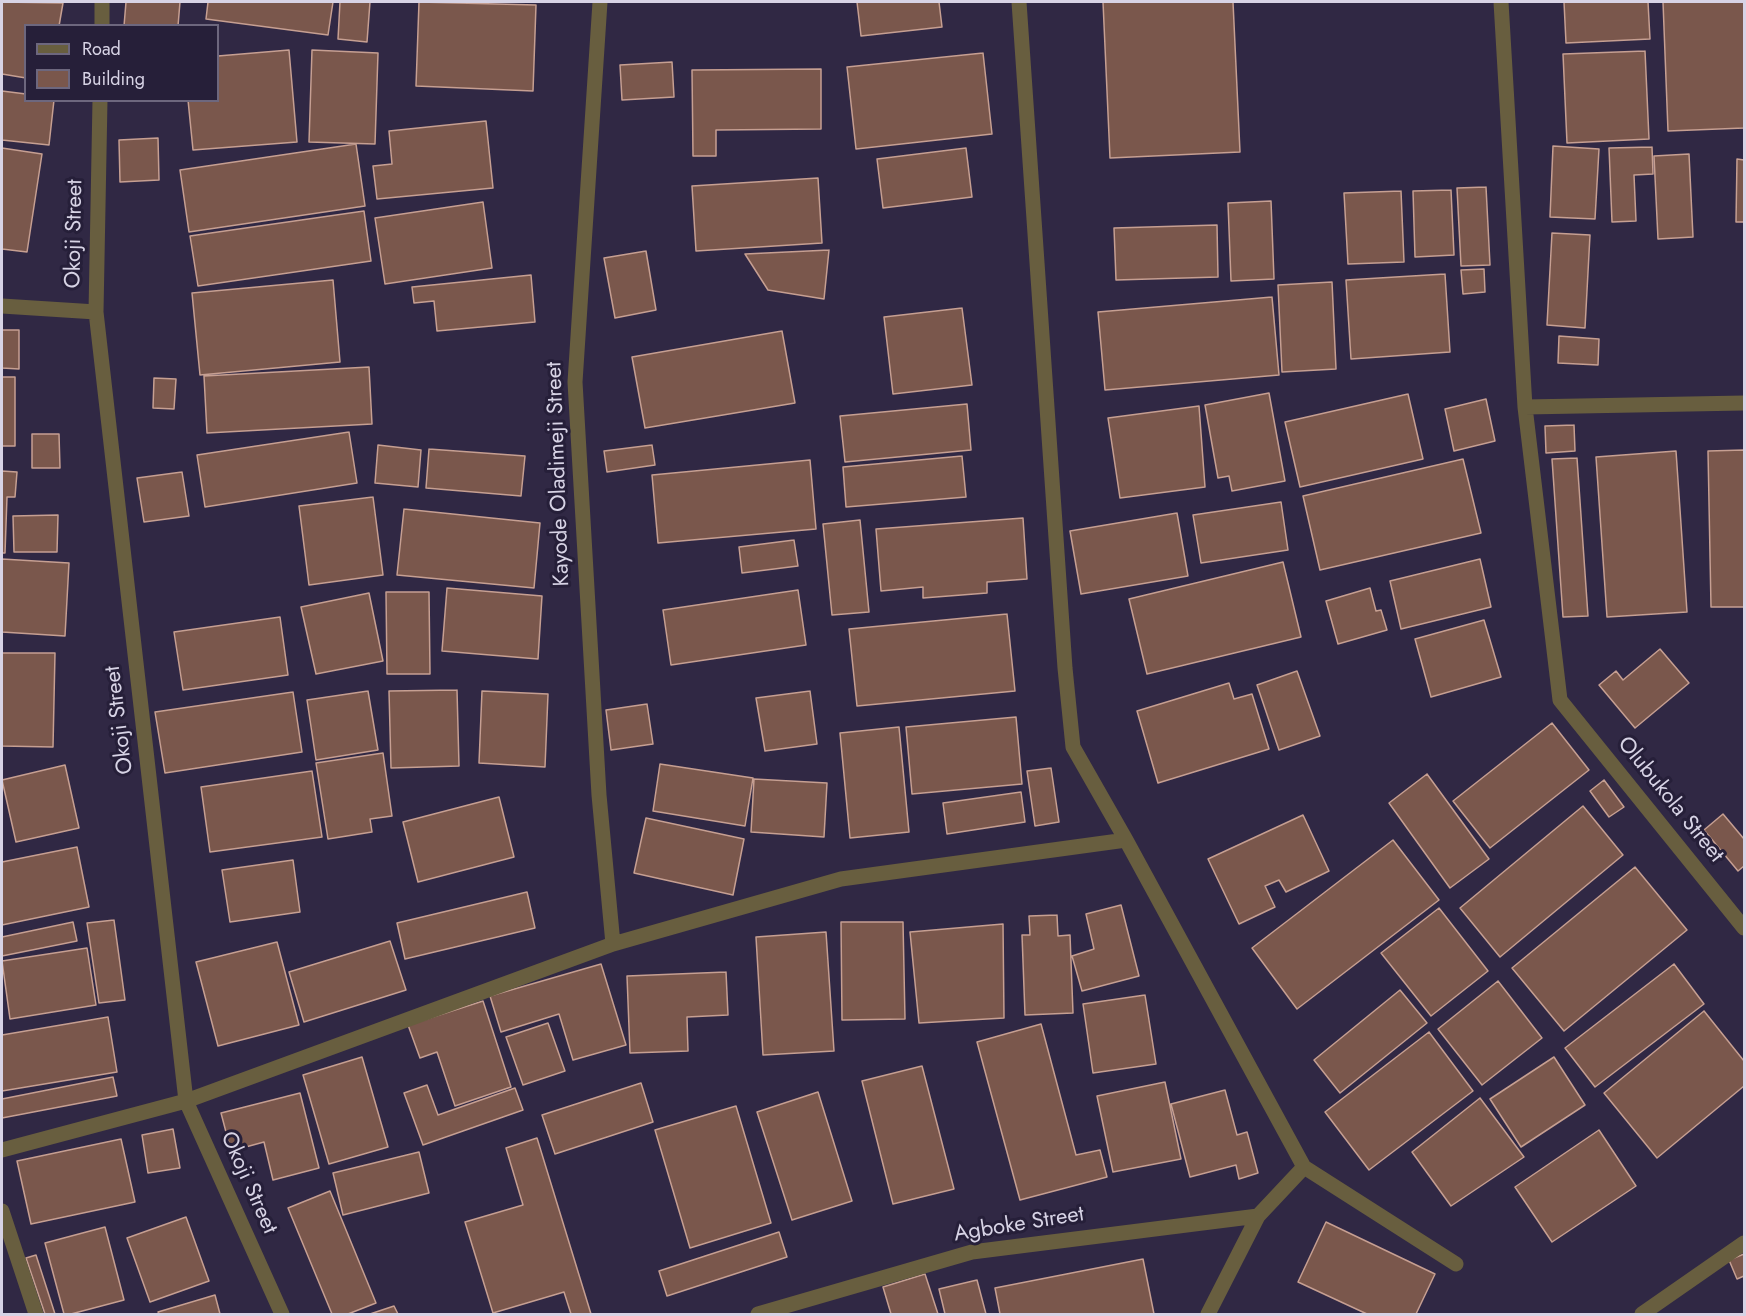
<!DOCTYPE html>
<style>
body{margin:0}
#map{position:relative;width:1746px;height:1316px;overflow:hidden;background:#302844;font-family:Jost,sans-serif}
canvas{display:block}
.frame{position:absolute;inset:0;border:3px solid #d7d3e5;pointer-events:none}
.legend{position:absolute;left:24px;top:24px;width:195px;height:78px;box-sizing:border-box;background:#261f39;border:2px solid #6d677e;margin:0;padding:8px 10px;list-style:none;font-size:18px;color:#d7d3e5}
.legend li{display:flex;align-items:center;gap:12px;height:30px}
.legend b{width:30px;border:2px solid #6d677e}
</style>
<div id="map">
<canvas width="1746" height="1316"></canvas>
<div class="frame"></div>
<ul class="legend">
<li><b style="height:8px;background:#685e3f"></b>Road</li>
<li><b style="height:16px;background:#7a574c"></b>Building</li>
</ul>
</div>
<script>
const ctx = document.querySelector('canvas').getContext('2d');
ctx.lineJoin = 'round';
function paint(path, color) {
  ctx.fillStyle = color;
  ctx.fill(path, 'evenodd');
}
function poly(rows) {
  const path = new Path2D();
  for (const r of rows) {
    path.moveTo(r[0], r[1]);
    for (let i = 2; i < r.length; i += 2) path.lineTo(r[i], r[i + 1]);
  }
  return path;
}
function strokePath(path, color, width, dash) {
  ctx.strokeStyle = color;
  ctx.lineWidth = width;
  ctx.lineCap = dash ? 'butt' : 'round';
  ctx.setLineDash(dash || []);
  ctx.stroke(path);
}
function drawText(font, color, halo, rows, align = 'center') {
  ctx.font = font + ' Jost,sans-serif';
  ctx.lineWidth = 6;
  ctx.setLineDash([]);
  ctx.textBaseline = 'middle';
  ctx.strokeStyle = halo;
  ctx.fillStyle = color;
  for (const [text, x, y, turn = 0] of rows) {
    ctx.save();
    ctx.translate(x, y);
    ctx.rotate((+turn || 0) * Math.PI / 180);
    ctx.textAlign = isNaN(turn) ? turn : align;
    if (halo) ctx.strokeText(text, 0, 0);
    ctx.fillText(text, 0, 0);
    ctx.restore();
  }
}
const building = poly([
 [2,2,63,3,59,26,26,26,26,78,2,74,2,2],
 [126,2,180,2,178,26,124,26,126,2],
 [208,2,333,2,328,35,206,19,208,2],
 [340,2,370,2,367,42,338,39,340,2],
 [419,2,536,5,533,91,416,86,419,2],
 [857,2,939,2,942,27,861,36,857,2],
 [1103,2,1233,2,1240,152,1110,158,1103,2],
 [1564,2,1648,2,1650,39,1566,43,1564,2],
 [1663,2,1744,2,1744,128,1668,131,1663,2],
 [289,50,297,142,193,150,188,100,218,100,218,56,289,50],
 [312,50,378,53,375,144,309,142,312,50],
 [1645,51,1649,139,1567,143,1563,54,1645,51],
 [983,53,992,134,856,149,847,67,983,53],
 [672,62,674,97,622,100,620,65,672,62],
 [821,69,821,129,716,130,716,156,693,156,692,70,821,69],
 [2,91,26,94,26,100,54,100,49,145,2,140,2,91],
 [486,121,493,188,377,199,373,166,392,164,389,131,486,121],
 [158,138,159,180,120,182,119,140,158,138],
 [356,144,365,206,189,232,180,170,356,144],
 [1553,146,1599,149,1595,219,1550,217,1553,146],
 [1652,147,1653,174,1634,175,1636,221,1612,222,1609,148,1652,147],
 [2,148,42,154,27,252,2,249,2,148],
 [966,148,972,197,883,208,877,159,966,148],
 [1689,154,1693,237,1658,239,1654,156,1689,154],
 [1737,159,1744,160,1744,222,1736,222,1737,159],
 [818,178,822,243,696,251,692,186,818,178],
 [1486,187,1490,265,1461,266,1457,188,1486,187],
 [1451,190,1454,255,1415,257,1413,191,1451,190],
 [1401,191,1404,262,1348,264,1344,193,1401,191],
 [1271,201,1274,279,1231,281,1228,203,1271,201],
 [483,202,492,268,385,284,375,218,483,202],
 [364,211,371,261,198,286,190,236,364,211],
 [1217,225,1218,277,1116,280,1114,228,1217,225],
 [1552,233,1590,235,1585,328,1547,325,1552,233],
 [829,250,824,299,768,290,745,254,829,250],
 [646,251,656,310,615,318,604,258,646,251],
 [1484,269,1485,292,1463,294,1461,270,1484,269],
 [1445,274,1450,352,1351,359,1346,280,1445,274],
 [531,275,535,322,437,331,434,301,414,303,412,287,531,275],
 [333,280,340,362,200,375,192,293,333,280],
 [1332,282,1336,369,1282,372,1278,285,1332,282],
 [1272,297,1279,375,1105,390,1098,312,1272,297],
 [962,308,972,385,893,394,884,317,962,308],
 [2,330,19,330,19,369,2,368,2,330],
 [782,331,795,403,645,428,632,357,782,331],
 [1559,336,1599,339,1598,365,1558,363,1559,336],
 [369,367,372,424,207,433,204,376,369,367],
 [2,377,15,377,15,446,2,446,2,377],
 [154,378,176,379,174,409,153,408,154,378],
 [1269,393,1285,481,1232,491,1229,476,1218,478,1205,405,1269,393],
 [1408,394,1423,459,1300,487,1285,422,1408,394],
 [1486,399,1495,441,1454,451,1445,409,1486,399],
 [967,404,971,450,845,462,840,416,967,404],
 [1199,406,1205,487,1120,498,1108,418,1199,406],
 [1574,425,1575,451,1546,453,1545,426,1574,425],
 [349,432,357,483,205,507,197,455,349,432],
 [32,434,59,434,60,468,32,468,32,434],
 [378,445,421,450,418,487,375,483,378,445],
 [652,445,655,465,607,472,604,451,652,445],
 [429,449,525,456,521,496,426,488,429,449],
 [1744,450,1744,607,1711,607,1708,451,1744,450],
 [1676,451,1687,612,1607,617,1596,457,1676,451],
 [962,456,966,497,846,507,843,467,962,456],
 [1577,458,1588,616,1563,617,1552,459,1577,458],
 [1463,459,1481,533,1320,570,1303,496,1463,459],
 [810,460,816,529,658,543,652,475,810,460],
 [2,471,17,472,15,497,7,497,5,553,2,553,2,471],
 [182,472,189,516,144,522,137,478,182,472],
 [373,497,383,575,309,585,299,506,373,497],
 [1281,502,1288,550,1201,563,1193,515,1281,502],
 [404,509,540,523,534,588,397,575,404,509],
 [1177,513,1188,576,1081,594,1070,531,1177,513],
 [58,515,57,552,14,552,13,516,58,515],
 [1023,518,1027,579,987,582,987,593,923,598,923,587,881,591,876,529,1023,518],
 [860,520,869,612,832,615,823,524,860,520],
 [794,540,798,566,742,573,739,547,794,540],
 [2,559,69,563,65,636,2,632,2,559],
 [1480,559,1491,607,1401,629,1390,581,1480,559],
 [1283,562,1301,637,1147,674,1129,599,1283,562],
 [447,588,542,596,538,659,442,651,447,588],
 [1370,588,1376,611,1381,610,1387,630,1338,644,1326,601,1370,588],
 [798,590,806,645,671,665,663,610,798,590],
 [386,592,429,592,430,674,387,674,386,592],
 [369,593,383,661,316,674,301,607,369,593],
 [1007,614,1015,691,857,706,849,629,1007,614],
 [280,617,288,675,183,690,174,632,280,617],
 [1484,620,1501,677,1431,697,1415,639,1484,620],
 [1660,649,1689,683,1635,728,1599,685,1616,671,1623,680,1660,649],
 [2,653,55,653,53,747,2,746,2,653],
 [1297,671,1320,736,1279,750,1257,685,1297,671],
 [1229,683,1234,699,1252,694,1269,749,1158,783,1137,711,1229,683],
 [457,690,459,766,391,768,389,691,457,690],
 [368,691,378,750,316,760,307,700,368,691],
 [482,691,548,694,545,767,479,763,482,691],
 [810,691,817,744,765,751,756,698,810,691],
 [293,692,302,752,165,773,155,712,293,692],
 [647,704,653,744,611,750,606,710,647,704],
 [1016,717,1022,784,912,794,906,727,1016,717],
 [1552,723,1589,770,1490,848,1453,801,1552,723],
 [899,727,909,832,850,838,840,733,899,727],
 [383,753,392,816,370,819,372,832,328,839,316,763,383,753],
 [660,764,753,778,745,826,653,811,660,764],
 [65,765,79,828,16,842,2,780,65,765],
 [1051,768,1059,822,1035,826,1027,771,1051,768],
 [312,771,322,837,210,852,201,787,312,771],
 [1427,774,1489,859,1450,888,1389,803,1427,774],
 [754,779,827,783,824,837,751,832,754,779],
 [1604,780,1624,807,1609,817,1590,791,1604,780],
 [1021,792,1025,822,947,834,943,803,1021,792],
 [499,797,514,857,418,882,403,822,499,797],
 [1583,806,1623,855,1500,957,1460,908,1583,806],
 [1723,814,1744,839,1744,866,1738,871,1704,830,1723,814],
 [1303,815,1329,871,1286,892,1279,880,1265,886,1275,907,1239,924,1208,859,1303,815],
 [646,818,744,839,733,895,634,873,646,818],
 [1393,840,1439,900,1297,1009,1252,948,1393,840],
 [77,847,89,907,2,925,2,862,77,847],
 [293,860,300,912,230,922,222,870,293,860],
 [1635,867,1687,930,1564,1031,1512,968,1635,867],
 [527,892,535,928,405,959,397,923,527,892],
 [1121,905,1139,976,1082,991,1072,956,1094,949,1086,914,1121,905],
 [1439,908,1488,971,1431,1016,1381,953,1439,908],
 [1057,915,1058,936,1070,935,1073,1013,1025,1015,1022,935,1030,935,1029,916,1057,915],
 [114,920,125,1000,99,1003,87,923,114,920],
 [73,922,77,941,2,956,2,937,73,922],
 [841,922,903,922,905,1019,842,1020,841,922],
 [1003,924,1004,1018,919,1023,910,932,1003,924],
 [826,932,834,1051,763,1055,756,937,826,932],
 [390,941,406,990,304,1022,289,972,390,941],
 [277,942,299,1025,218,1046,196,962,277,942],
 [87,948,96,1005,10,1019,2,961,87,948],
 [601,964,626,1045,573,1060,559,1014,501,1032,490,996,601,964],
 [1674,964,1704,1004,1595,1087,1565,1048,1674,964],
 [726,972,728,1015,687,1017,688,1051,630,1053,627,976,726,972],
 [1498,981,1542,1038,1482,1085,1438,1029,1498,981],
 [1400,990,1427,1023,1340,1093,1314,1060,1400,990],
 [1145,995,1156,1064,1093,1073,1083,1004,1145,995],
 [483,1001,511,1087,455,1106,437,1052,420,1058,408,1025,483,1001],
 [1704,1011,1744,1061,1744,1086,1657,1158,1604,1093,1704,1011],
 [108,1017,117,1072,2,1091,2,1035,108,1017],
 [548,1023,565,1071,523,1085,506,1037,548,1023],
 [1041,1024,1076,1155,1100,1150,1107,1177,1020,1200,977,1042,1041,1024],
 [1429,1032,1473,1091,1369,1170,1325,1112,1429,1032],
 [362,1057,388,1147,329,1164,303,1075,362,1057],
 [1554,1057,1585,1105,1521,1147,1490,1099,1554,1057],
 [922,1066,954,1189,893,1204,862,1081,922,1066],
 [113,1077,117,1096,2,1118,2,1099,113,1077],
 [1165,1082,1181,1159,1113,1172,1097,1096,1165,1082],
 [641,1083,653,1122,555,1154,542,1115,641,1083],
 [427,1085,438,1115,515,1088,523,1110,423,1145,404,1093,427,1085],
 [1225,1090,1237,1135,1247,1132,1258,1173,1239,1179,1236,1165,1190,1177,1171,1104,1225,1090],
 [818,1092,852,1201,792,1220,757,1112,818,1092],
 [300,1093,319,1168,273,1180,264,1142,231,1151,221,1113,300,1093],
 [1480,1098,1524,1157,1451,1206,1412,1152,1480,1098],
 [736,1106,771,1223,690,1248,655,1130,736,1106],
 [173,1129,180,1168,148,1173,142,1135,173,1129],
 [1599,1130,1636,1186,1552,1242,1515,1187,1599,1130],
 [537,1138,591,1314,571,1314,564,1292,493,1313,465,1222,523,1205,506,1148,537,1138],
 [121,1139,135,1202,31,1224,17,1161,121,1139],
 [419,1152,429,1193,343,1215,333,1173,419,1152],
 [330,1191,376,1303,348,1314,332,1314,288,1208,330,1191],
 [186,1217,209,1281,150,1302,127,1238,186,1217],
 [1326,1222,1435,1274,1416,1314,1367,1314,1298,1282,1326,1222],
 [105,1227,124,1300,71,1314,64,1314,45,1243,105,1227],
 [779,1232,787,1257,667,1296,659,1271,779,1232],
 [1744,1254,1744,1276,1737,1279,1729,1260,1744,1254],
 [36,1255,55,1314,45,1314,26,1258,36,1255],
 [1143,1259,1154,1314,1000,1314,995,1288,1143,1259],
 [925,1274,938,1314,891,1314,883,1287,925,1274],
 [977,1280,986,1314,945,1314,939,1289,977,1280],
 [215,1295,220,1314,159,1314,158,1312,215,1295],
 [394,1306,398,1314,370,1314,394,1306]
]);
paint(building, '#7a574c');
strokePath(building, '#c69f92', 1.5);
strokePath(poly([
 [600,2,575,382,599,795,613,944],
 [1019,2,1065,668,1073,747,1126,840,1304,1167,1456,1264],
 [1501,2,1525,407,1560,700,1744,928],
 [102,26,102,2],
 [100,100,96,312,186,1101,282,1314],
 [2,306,96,312],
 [1525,407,1744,403],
 [2,1150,186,1101,613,944,841,879,1126,840],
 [2,1211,36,1314],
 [758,1314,972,1252,1258,1216],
 [1208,1314,1258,1216,1304,1167],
 [1642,1314,1744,1243]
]), '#685e3f', 15);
drawText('22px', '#d7d3e5', '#261f39', [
 ["Okoji Street",75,234,-89],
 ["Kayode Oladimeji Street",559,474,-92],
 ["Okoji Street",120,720,-97],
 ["Olubukola Street",1670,800,51],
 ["Okoji Street",248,1183,66],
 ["Agboke Street",1019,1225,-9]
]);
</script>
